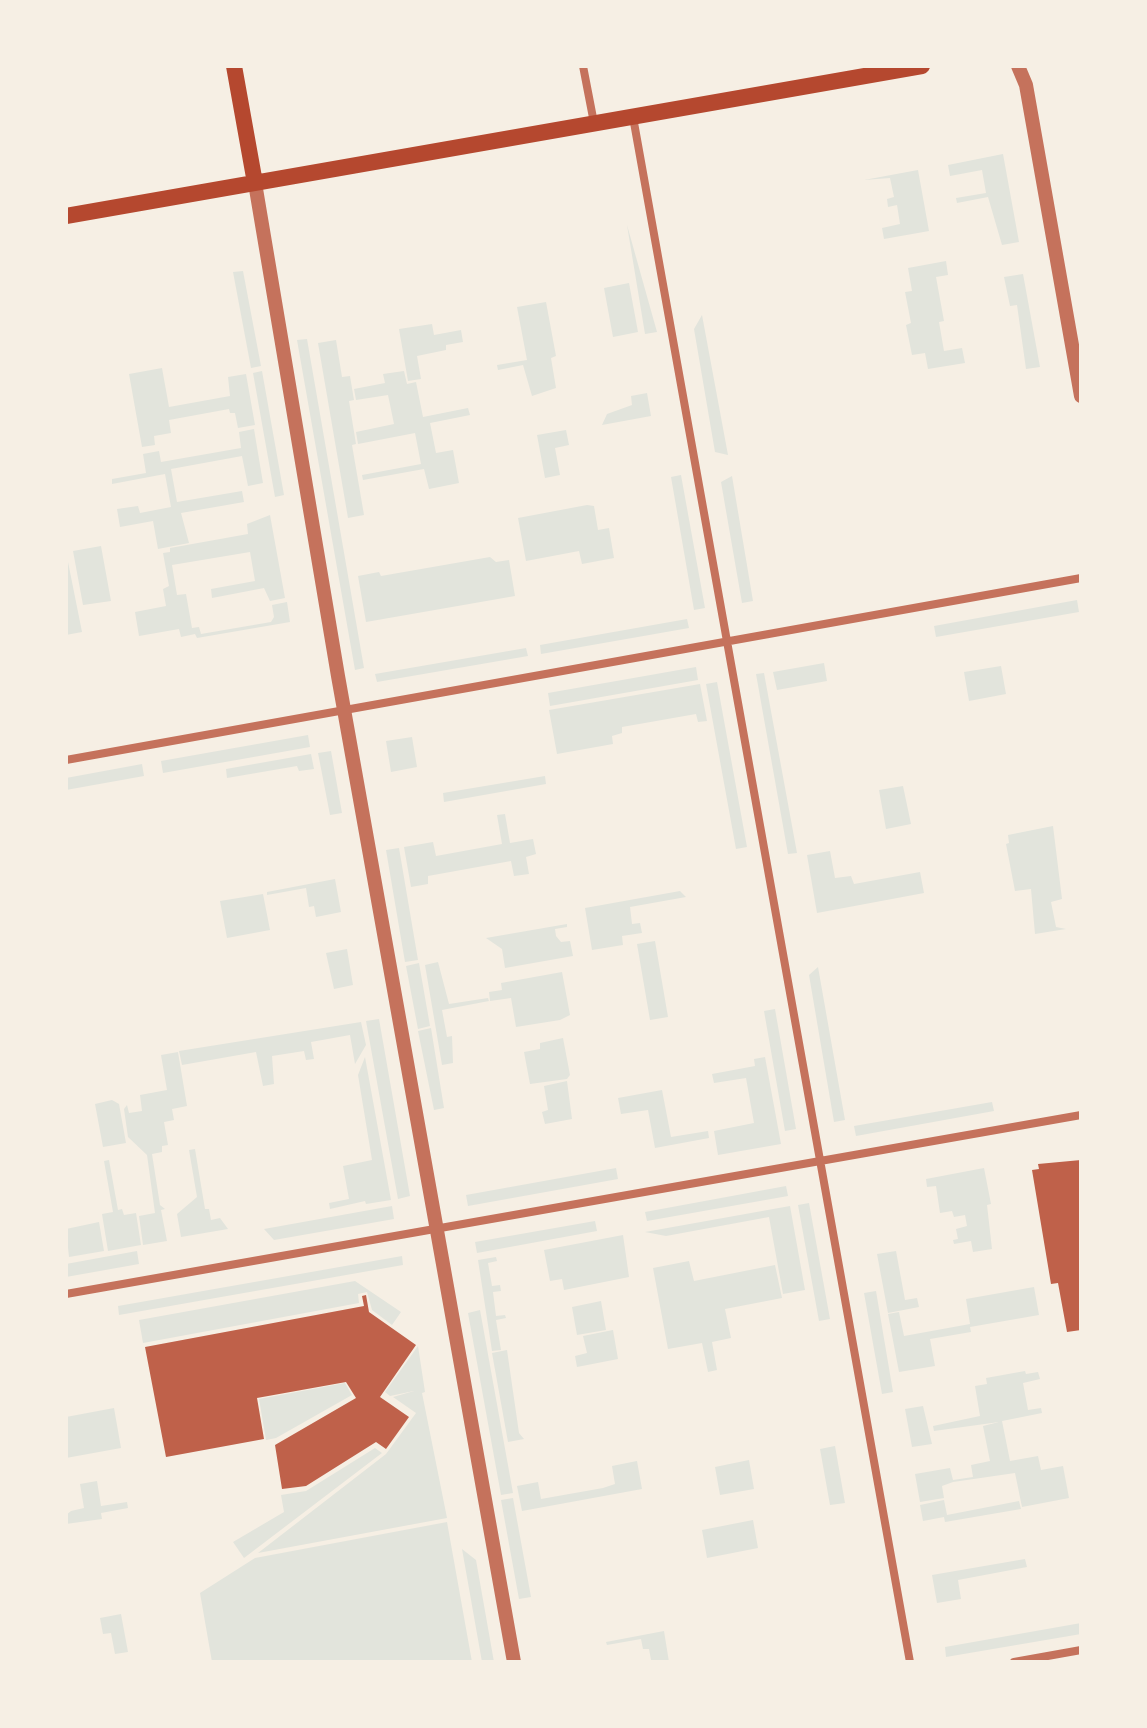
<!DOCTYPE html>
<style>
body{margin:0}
#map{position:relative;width:1147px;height:1728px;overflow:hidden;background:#f6efe4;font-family:"Varela Round",sans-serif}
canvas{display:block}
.frame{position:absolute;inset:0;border:68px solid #f6efe4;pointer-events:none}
</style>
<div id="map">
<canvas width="1147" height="1728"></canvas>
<div class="frame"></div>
</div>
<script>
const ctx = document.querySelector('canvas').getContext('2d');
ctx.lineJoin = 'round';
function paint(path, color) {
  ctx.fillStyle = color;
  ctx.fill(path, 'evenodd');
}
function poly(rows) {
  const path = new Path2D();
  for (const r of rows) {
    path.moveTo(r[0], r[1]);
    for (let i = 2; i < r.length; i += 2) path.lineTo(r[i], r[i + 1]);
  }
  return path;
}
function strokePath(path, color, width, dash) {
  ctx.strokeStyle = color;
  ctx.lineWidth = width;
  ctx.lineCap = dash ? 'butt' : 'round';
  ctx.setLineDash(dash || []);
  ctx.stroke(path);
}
paint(poly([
 [1003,154,1019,242,1002,245,988,197,957,203,956,198,986,193,982,170,950,176,948,165],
 [918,170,929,231,884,239,882,228,900,224,897,205,888,207,887,199,894,197,890,178,864,180],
 [627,225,657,332,645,334],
 [946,261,948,275,936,277,944,321,939,322,944,351,962,348,965,363,928,369,925,353,912,355,906,325,911,323,905,292,912,291,908,268],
 [243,271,261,366,251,368,233,272],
 [1023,274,1040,367,1026,369,1017,305,1010,306,1004,277],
 [629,283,638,332,613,337,604,288],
 [546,302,556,356,551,358,556,388,532,396,523,365,498,370,497,365,527,360,517,307],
 [702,315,728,455,715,452,694,329],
 [432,324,434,335,461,330,463,342,446,345,446,350,417,356,421,379,408,381,399,329],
 [307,339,364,668,355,670,297,340],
 [336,340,342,377,350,376,354,400,349,401,356,444,352,445,364,515,348,518,318,343],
 [162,368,169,407,230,396,228,377,246,374,255,425,238,428,235,413,230,413,229,409,169,420,171,433,154,436,155,445,142,447,129,374],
 [262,371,284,495,275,497,253,373],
 [404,371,407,384,416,382,423,417,468,408,470,415,430,423,436,453,453,450,459,483,429,489,424,469,363,480,362,475,421,464,415,433,358,444,356,432,394,424,388,395,356,400,354,389,385,383,383,374],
 [647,393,651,416,602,425,607,414,632,405,631,396],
 [254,429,263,483,248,486,242,456,171,469,177,502,242,491,244,502,181,513,189,543,158,549,153,521,120,527,117,509,138,506,140,513,171,507,165,474,112,484,112,479,146,473,143,454,159,451,161,462,241,448,239,432],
 [566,430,569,445,555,448,560,475,545,478,537,435],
 [681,475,705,608,694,610,671,477],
 [732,476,753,601,742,603,721,482],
 [587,505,594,506,598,530,609,528,614,558,582,564,579,551,526,561,518,518],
 [270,515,285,598,270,601,264,588,212,598,211,589,255,581,250,552,172,565,177,595,186,594,192,628,199,627,201,634,271,622,274,617,272,605,287,602,290,622,197,638,195,634,181,637,179,629,139,636,135,612,166,606,163,589,169,586,163,553,170,552,170,548,248,534,247,524],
 [101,546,111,601,83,605,73,551],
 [66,552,82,632,66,635],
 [490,557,496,562,509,560,515,596,366,622,358,576,379,572,381,576],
 [1077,600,1079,612,936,637,934,626],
 [687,619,689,628,541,654,540,645],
 [526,648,528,656,377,682,375,674],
 [824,663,827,681,777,690,773,672],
 [1001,666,1006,694,969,701,964,672],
 [696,667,698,680,550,706,548,693],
 [764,673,797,853,788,854,756,674],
 [717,682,747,847,736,849,706,684],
 [700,684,707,721,698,722,696,714,622,727,622,733,612,736,613,744,557,754,549,710],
 [308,735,310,747,163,773,161,761],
 [412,737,417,767,391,772,386,741],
 [331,751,342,813,330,815,318,753],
 [311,754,314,769,299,771,297,766,227,778,226,769],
 [142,764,144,776,66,790,66,778],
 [545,776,546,784,444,802,443,793],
 [903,786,911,824,886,829,879,790],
 [505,814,510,843,533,839,536,854,526,857,529,874,514,876,511,861,428,876,428,884,411,887,404,847,433,842,436,856,502,844,497,815],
 [1053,826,1062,899,1051,902,1056,927,1066,929,1035,934,1031,889,1015,891,1006,844,1009,843,1008,835],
 [399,848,418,960,405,962,386,850],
 [830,851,835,878,851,876,854,884,920,872,924,893,817,913,807,855],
 [335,879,341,912,316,917,314,906,309,907,306,888,267,895,267,892],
 [680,891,686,897,630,907,632,924,640,923,642,933,622,936,623,945,592,950,585,908],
 [263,894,270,930,227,938,220,901],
 [567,924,567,927,555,929,556,936,561,942,570,941,573,956,505,968,502,949,486,938],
 [655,941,668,1017,650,1020,637,944],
 [347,949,353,985,334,989,326,953],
 [438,962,449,1004,488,998,489,1001,442,1010,447,1037,452,1036,453,1063,442,1065,425,965],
 [419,963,430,1026,418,1029,406,966],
 [818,967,845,1120,834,1122,809,975],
 [562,972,570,1015,560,1020,516,1027,511,998,490,1001,489,992,502,990,501,983],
 [775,1009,796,1129,785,1131,764,1011],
 [379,1019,410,1196,398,1199,366,1021],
 [361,1022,366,1045,355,1064,350,1035,311,1042,314,1059,306,1060,304,1051,272,1056,274,1084,263,1086,256,1052,182,1065,179,1051],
 [431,1028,444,1108,434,1110,418,1031],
 [563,1038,570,1075,567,1079,530,1084,524,1052,540,1049,540,1043],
 [178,1052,187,1106,172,1109,174,1120,164,1122,168,1145,162,1146,162,1152,152,1154,160,1205,165,1209,161,1210,167,1241,143,1245,139,1216,155,1213,147,1155,128,1137,124,1109,127,1105,129,1113,142,1111,140,1095,167,1090,161,1055],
 [365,1057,391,1200,366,1204,365,1201,330,1209,329,1203,349,1199,343,1166,372,1160,358,1075],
 [765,1057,781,1144,718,1155,714,1131,754,1123,746,1078,714,1083,712,1074,755,1066,754,1059],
 [567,1081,572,1119,545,1124,542,1112,548,1110,544,1086],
 [662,1090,671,1137,708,1131,709,1138,655,1148,648,1110,621,1114,618,1098],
 [112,1100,119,1104,126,1143,103,1147,95,1104],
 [992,1102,994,1111,856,1136,854,1126],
 [195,1149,205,1209,209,1209,211,1220,220,1218,228,1229,181,1237,177,1214,197,1197,189,1150],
 [109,1160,118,1210,122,1209,124,1215,136,1213,141,1245,108,1251,102,1214,113,1212,104,1161],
 [616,1168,618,1179,468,1206,466,1195],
 [984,1168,991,1204,987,1205,992,1249,973,1252,971,1241,954,1244,953,1240,958,1239,956,1229,967,1226,965,1215,954,1217,952,1211,940,1213,936,1186,927,1187,926,1179],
 [786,1186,788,1196,647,1221,645,1212],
 [809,1203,830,1319,819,1321,798,1205],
 [392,1206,394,1219,274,1240,264,1229],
 [790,1206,805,1290,783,1294,769,1217,666,1236,645,1232],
 [595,1221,597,1231,477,1253,475,1242],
 [99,1222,104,1251,69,1257,66,1229],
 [623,1235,629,1277,564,1290,562,1279,550,1281,544,1250],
 [137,1251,139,1264,66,1277,66,1264],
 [896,1251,905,1300,917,1298,919,1307,888,1313,877,1254],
 [402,1256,403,1265,119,1315,118,1306],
 [496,1257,497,1261,488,1263,492,1286,500,1285,501,1291,493,1292,496,1316,505,1315,506,1318,496,1320,501,1350,492,1351,478,1260],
 [689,1261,694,1281,775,1265,782,1298,725,1309,731,1338,712,1342,717,1370,708,1372,702,1343,668,1349,653,1268],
 [355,1281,401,1312,392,1325,372,1310,367,1292,358,1294,359,1303,143,1343,139,1320],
 [1034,1287,1039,1315,970,1327,971,1332,930,1339,935,1366,899,1372,888,1314,899,1312,904,1336,970,1324,966,1299],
 [876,1291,893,1392,882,1394,864,1293],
 [601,1301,606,1330,577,1335,572,1307],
 [480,1310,513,1493,501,1495,468,1313],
 [613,1330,618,1359,577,1367,575,1356,587,1353,583,1336],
 [418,1346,425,1392,422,1393,447,1518,258,1553,386,1454,416,1413,393,1397,414,1391,390,1396,385,1392],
 [507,1350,519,1433,524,1439,508,1442,492,1353],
 [1025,1371,1026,1374,1038,1372,1040,1379,1023,1383,1028,1410,1041,1408,1042,1413,1002,1421,1010,1461,1038,1456,1041,1470,1063,1466,1069,1498,1022,1507,1015,1473,953,1482,942,1486,944,1498,920,1502,915,1474,950,1468,953,1480,973,1477,971,1465,990,1461,983,1426,999,1422,934,1431,933,1426,980,1416,975,1386,987,1384,986,1378],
 [345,1383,352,1395,276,1438,266,1440,259,1399],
 [923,1406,932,1444,912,1447,905,1409],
 [114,1408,121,1448,66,1458,66,1417],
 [835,1446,845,1503,830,1505,820,1449],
 [375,1448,382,1453,244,1558,233,1542,284,1512,281,1495,306,1491],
 [749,1460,754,1489,720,1495,715,1467],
 [637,1461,642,1489,522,1511,517,1486,538,1482,541,1499,603,1488,615,1484,612,1466],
 [97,1481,101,1506,127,1502,128,1508,101,1513,102,1519,66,1524,66,1515,71,1511,84,1508,80,1484],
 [513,1498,531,1597,519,1599,501,1500],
 [944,1500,947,1515,1019,1501,1021,1509,945,1522,944,1517,923,1521,920,1505],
 [753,1520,758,1548,707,1558,702,1530],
 [447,1522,472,1662,212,1662,200,1593,255,1558],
 [462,1549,476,1560,494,1662,482,1662],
 [1025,1559,1027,1567,958,1580,961,1599,937,1603,932,1575],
 [121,1614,128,1652,115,1654,111,1633,103,1634,100,1618],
 [1081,1623,1081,1634,946,1657,945,1647],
 [664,1631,669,1662,651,1660,649,1649,643,1649,641,1639,607,1645,606,1642]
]), '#e2e4dc');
paint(poly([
 [1081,1160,1081,1330,1067,1332,1058,1283,1051,1284,1032,1170,1039,1169,1038,1164],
 [366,1295,369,1312,416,1345,380,1397,409,1417,386,1449,376,1442,306,1486,282,1489,275,1445,356,1398,346,1382,257,1398,264,1439,166,1457,145,1347,364,1306,362,1296]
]), '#bf614a');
strokePath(poly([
 [583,66,594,123],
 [633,117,910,1662],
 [66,760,1081,578],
 [66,1294,1081,1115],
 [1014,1662,1081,1650]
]), '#c5725c', 8);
strokePath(poly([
 [1018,66,1026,85,1081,396],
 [255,183,338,676,514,1662]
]), '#c5725c', 14);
strokePath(poly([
 [234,66,255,183],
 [66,216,922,66]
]), '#b5482f', 16);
</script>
